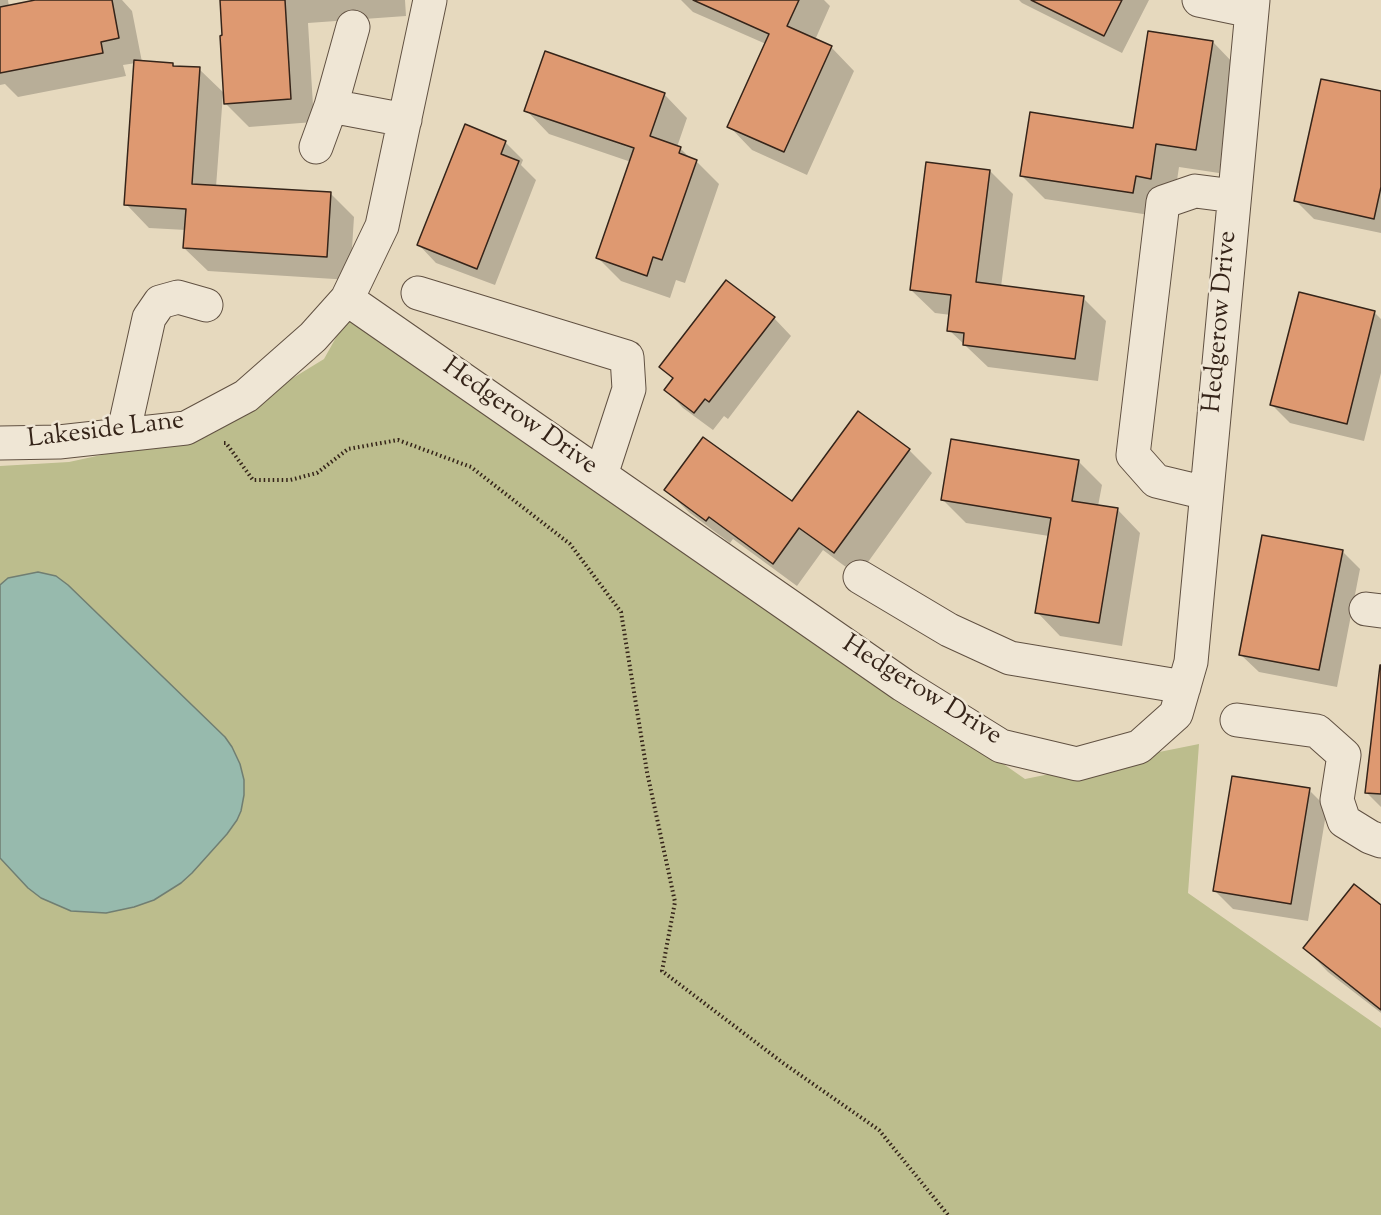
<!DOCTYPE html>
<style>
body{margin:0}
canvas{display:block;background:#e6d9be}
</style>
<canvas width="1381" height="1215"></canvas>
<script>
const ctx = document.querySelector('canvas').getContext('2d');
ctx.lineJoin = 'round';
function paint(path, color) {
  ctx.fillStyle = color;
  ctx.fill(path, 'evenodd');
}
function poly(rows) {
  const path = new Path2D();
  for (const r of rows) {
    path.moveTo(r[0], r[1]);
    for (let i = 2; i < r.length; i += 2) path.lineTo(r[i], r[i + 1]);
  }
  return path;
}
function strokePath(path, color, width, dash) {
  ctx.strokeStyle = color;
  ctx.lineWidth = width;
  ctx.lineCap = dash ? 'butt' : 'round';
  ctx.setLineDash(dash || []);
  ctx.stroke(path);
}
function drawText(font, color, halo, rows, align = 'center') {
  ctx.font = font + ' "Sorts Mill Goudy",serif';
  ctx.lineWidth = 5;
  ctx.setLineDash([]);
  ctx.textBaseline = 'middle';
  ctx.strokeStyle = halo;
  ctx.fillStyle = color;
  for (const [text, x, y, turn = 0] of rows) {
    ctx.save();
    ctx.translate(x, y);
    ctx.rotate((+turn || 0) * Math.PI / 180);
    ctx.textAlign = isNaN(turn) ? turn : align;
    if (halo) ctx.strokeText(text, 0, 0);
    ctx.fillText(text, 0, 0);
    ctx.restore();
  }
}
paint(poly([
 [348,316,752,589,1025,779,1199,744,1188,893,1381,1028,1381,1215,0,1215,0,466,69,462,203,433,324,359]
]), '#bcbd8d');
const water = poly([
 [38,572,56,576,68,585,225,737,232,747,240,764,244,780,244,795,241,811,237,820,227,834,192,873,181,883,154,900,134,907,106,913,71,911,41,898,28,888,0,858,0,585,8,578,38,572]
]);
paint(water, '#97baad');
strokePath(water, '#707e72', 1.5);
paint(poly([
 [0,0,8,0,9,7,43,0,122,0,132,11,142,62,172,64,175,67,199,69,225,94,221,0,405,0,406,16,308,23,314,122,249,127,225,103,225,94,223,94,216,187,331,194,354,217,350,280,208,271,184,248,186,230,149,228,126,204,136,63,123,65,126,76,18,97,5,84,0,85],
 [681,0,824,0,830,6,815,40,831,47,854,71,807,175,752,150,729,126,766,44,693,12],
 [1019,0,1149,0,1122,53,1022,3],
 [1213,42,1236,66,1219,173,1179,167,1174,201,1156,216,1045,199,1021,175,1134,130],
 [1381,93,1381,233,1314,219,1296,201],
 [664,94,687,118,677,147,680,148,691,159,696,161,719,184,685,283,676,280,670,298,621,281,598,258,631,162,549,134,526,110],
 [505,142,523,160,521,165,536,180,495,285,436,263,419,245],
 [990,171,1013,194,1001,287,1083,298,1106,321,1098,381,988,367,949,330,951,315,935,313,911,290],
 [1374,312,1381,319,1381,373,1364,441,1290,423,1272,405],
 [774,318,791,336,728,419,724,416,713,430,683,408,666,390,674,379,661,367],
 [909,450,932,473,858,576,823,550,797,586,733,539,730,543,690,513,666,490,793,504],
 [1078,461,1102,485,1098,506,1117,509,1140,533,1122,646,1060,636,1037,612,1049,536,966,523,943,500],
 [1342,551,1360,569,1337,687,1259,672,1241,655],
 [1381,673,1381,807,1366,792],
 [1309,790,1327,808,1308,921,1233,909,1215,891],
 [1381,907,1381,1013,1328,972,1305,948]
]), '#0003');
const building = poly([
 [35,0,112,0,119,38,101,42,103,53,0,73,0,7,35,0],
 [220,0,285,0,291,99,224,104,220,36,222,35,220,0],
 [693,0,799,0,787,26,832,46,784,152,727,127,769,34,693,0],
 [1031,0,1122,0,1104,36,1031,0],
 [1148,31,1213,41,1196,150,1156,144,1151,179,1136,176,1133,193,1020,176,1030,112,1133,128,1148,31],
 [545,51,665,93,650,136,681,147,679,153,697,160,662,260,653,257,647,276,596,258,634,148,524,111,545,51],
 [134,60,173,63,173,66,200,67,192,184,331,192,327,257,183,248,186,209,124,205,134,60],
 [1321,79,1381,91,1381,187,1374,219,1294,201,1321,79],
 [465,124,506,141,501,154,519,161,477,269,417,245,465,124],
 [926,162,990,170,976,282,1084,296,1075,359,963,345,964,333,947,331,951,295,910,290,926,162],
 [726,280,775,317,709,402,705,399,694,413,664,390,673,378,659,367,726,280],
 [1299,292,1375,311,1347,424,1270,405,1299,292],
 [858,411,910,449,834,553,799,528,773,564,709,517,706,521,664,490,703,437,792,501,858,411],
 [951,439,1079,460,1072,501,1118,508,1099,623,1035,613,1051,518,941,500,951,439],
 [1262,535,1343,550,1319,670,1239,655,1262,535],
 [1380,665,1381,665,1381,794,1365,793,1380,665],
 [1232,776,1310,788,1291,904,1213,891,1232,776],
 [1354,884,1381,905,1381,1010,1303,948,1354,884]
]);
paint(building, '#de9971');
strokePath(building, '#352419', 1.5);
const minor = poly([
 [1199,0,1252,11],
 [353,27,331,106,405,120],
 [316,147,331,106],
 [418,293,627,357,629,389,601,475],
 [347,299,903,685,1001,746,1077,764,1139,747,1176,714,1191,662,1253,0],
 [123,435,149,318,160,302,178,297,206,305],
 [0,443,59,442,186,428,246,396,313,337,347,299,382,226,430,0],
 [1206,493,1156,481,1133,455,1163,202,1195,191,1234,196],
 [860,577,949,630,1010,658,1184,687],
 [1366,609,1381,611],
 [1237,720,1317,731,1344,755,1337,800,1344,821,1370,837,1381,841]
]);
strokePath(minor, '#615142', 35);
strokePath(poly([
 [224,443,226,443,253,480,290,480,317,473,348,449,398,440,471,467,570,544,621,612,647,772,675,902,662,971,783,1063,879,1130,948,1215]
]), '#352419', 4, [1.5, 3]);
strokePath(minor, '#efe6d5', 33);
drawText('26px', '#352419', '#efe6d5', [
 ["Hedgerow Drive",1222,322,-85],
 ["Hedgerow Drive",519,418,35],
 ["Lakeside Lane",106,432,-7],
 ["Hedgerow Drive",921,692,32]
]);
</script>
